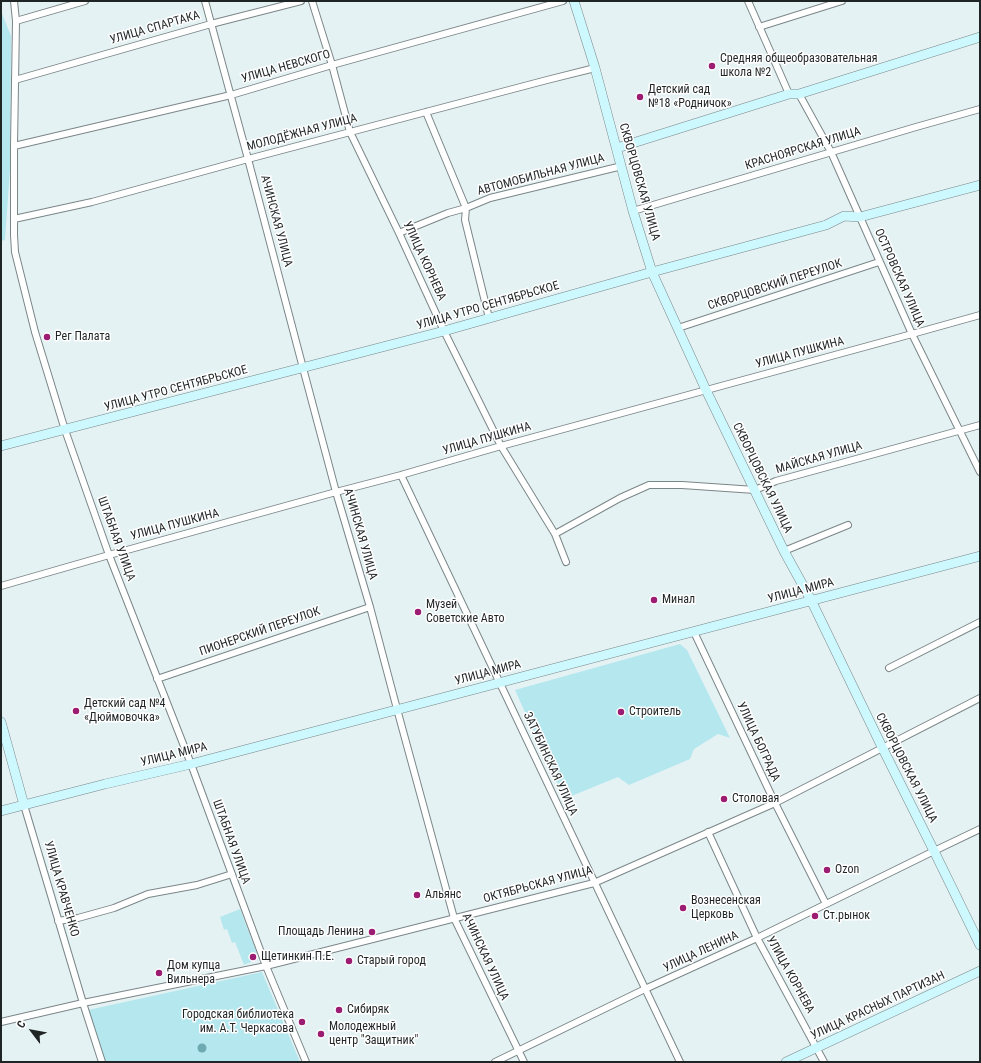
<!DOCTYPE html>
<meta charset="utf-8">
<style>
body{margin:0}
#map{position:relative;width:981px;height:1063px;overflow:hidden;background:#e5f2f4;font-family:"Roboto Condensed",sans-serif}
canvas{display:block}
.frame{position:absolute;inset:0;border:2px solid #1f2424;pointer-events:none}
.north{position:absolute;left:12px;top:1011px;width:40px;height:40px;-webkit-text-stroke:3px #fff;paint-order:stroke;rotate:302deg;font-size:11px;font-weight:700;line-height:16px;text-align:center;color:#1f2424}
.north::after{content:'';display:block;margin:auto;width:14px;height:18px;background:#1f2424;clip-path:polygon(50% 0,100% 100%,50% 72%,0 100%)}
</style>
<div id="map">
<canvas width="981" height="1063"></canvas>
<div class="frame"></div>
<div class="north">С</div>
</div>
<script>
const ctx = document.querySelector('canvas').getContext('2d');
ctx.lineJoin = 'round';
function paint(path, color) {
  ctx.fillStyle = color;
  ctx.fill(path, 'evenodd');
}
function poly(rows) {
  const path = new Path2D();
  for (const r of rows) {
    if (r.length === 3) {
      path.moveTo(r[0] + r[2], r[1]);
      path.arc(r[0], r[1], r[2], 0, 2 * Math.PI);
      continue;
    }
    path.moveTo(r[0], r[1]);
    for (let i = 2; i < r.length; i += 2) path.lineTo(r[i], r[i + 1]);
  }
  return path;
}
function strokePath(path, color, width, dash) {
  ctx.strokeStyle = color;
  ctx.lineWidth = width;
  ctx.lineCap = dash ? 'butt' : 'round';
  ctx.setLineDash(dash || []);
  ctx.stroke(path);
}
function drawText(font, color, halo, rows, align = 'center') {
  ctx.font = font + ' "Roboto Condensed",sans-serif';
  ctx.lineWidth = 3;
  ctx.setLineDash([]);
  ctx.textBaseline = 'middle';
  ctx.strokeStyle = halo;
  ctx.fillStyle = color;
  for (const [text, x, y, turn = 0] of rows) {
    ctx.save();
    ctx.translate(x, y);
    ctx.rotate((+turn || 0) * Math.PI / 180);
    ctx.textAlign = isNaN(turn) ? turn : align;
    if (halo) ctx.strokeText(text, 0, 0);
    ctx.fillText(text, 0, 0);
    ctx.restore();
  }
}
paint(poly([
 [1,11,11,36,10,169,5,240,1,241],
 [680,644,687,650,730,738,718,734,694,749,690,759,629,785,618,777,564,799,515,690],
 [240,909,257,954,255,958,251,962,244,965,235,942,232,943,227,929,224,930,220,917],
 [262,972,300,1062,105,1062,88,1010]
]), '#b4e7ee');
paint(poly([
 [202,1048,4.5]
]), '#6fa9b1');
const street = poly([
 [14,1,16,21,14,146,14,235,15,252,35,332,65,430,109,555,191,764,266,966,306,1062],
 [205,1,248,159,303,368,336,492,370,607,397,709,454,918,524,1062],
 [312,1,332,65,350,132,399,233,444,331,501,446,555,534,566,562],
 [748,1,789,94],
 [16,21,85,1],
 [759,27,842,1],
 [15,80,211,24,301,1],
 [799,94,831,152,912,334,980,472],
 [426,112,466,208,465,220,489,318],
 [14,146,231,95,332,65,563,1],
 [633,211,916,127,980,109],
 [14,219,92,202,248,159,547,80,595,68],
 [399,233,448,213,466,208,490,198,622,166],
 [678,328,879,262],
 [401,475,680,1062],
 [555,534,620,498,649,485,682,485,755,490,776,481,980,425],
 [784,551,848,525],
 [1,586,109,555,336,492,401,475,501,446,912,334,980,315],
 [694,632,775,803,826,904],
 [889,668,980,622],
 [157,679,370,607],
 [24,805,83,1003,102,1062],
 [708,832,757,938,824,1062],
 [58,921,78,918,114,908,148,894,197,885,232,874],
 [1,1022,83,1003,266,966,594,883,775,803,980,698],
 [495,1062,645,989,757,938,934,851,980,829]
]);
const secondary = poly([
 [574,1,595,68,633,211,652,272,706,390,784,551,811,600,882,747,934,851,980,945],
 [617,148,789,94,799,94,980,37],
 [1,446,444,331,652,272,826,225,844,216,860,217,980,185],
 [1,722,24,805],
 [1,811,105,784,191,764,980,556],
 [786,1062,980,971]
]);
strokePath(street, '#7b8687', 8);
strokePath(secondary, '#7b8687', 10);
strokePath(street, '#fff', 6);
strokePath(secondary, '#cdf8fe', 9);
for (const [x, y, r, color] of [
 [712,66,4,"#9c1c71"],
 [640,97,4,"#9c1c71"],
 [47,337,4,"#9c1c71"],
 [654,600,4,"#9c1c71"],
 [418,612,4,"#9c1c71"],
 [76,711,4,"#9c1c71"],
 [621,712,4,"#9c1c71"],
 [724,799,4,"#9c1c71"],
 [827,870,4,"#9c1c71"],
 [417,895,4,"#9c1c71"],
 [683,908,4,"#9c1c71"],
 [815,916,4,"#9c1c71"],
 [372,932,4,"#9c1c71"],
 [253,957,4,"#9c1c71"],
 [349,961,4,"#9c1c71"],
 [159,973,4,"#9c1c71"],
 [339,1010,4,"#9c1c71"],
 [302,1022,4,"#9c1c71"],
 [321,1034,4,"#9c1c71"]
]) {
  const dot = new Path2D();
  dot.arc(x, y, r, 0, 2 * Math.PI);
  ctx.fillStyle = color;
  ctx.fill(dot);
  strokePath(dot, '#fff', 1.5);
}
drawText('12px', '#1f2424', '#fff', [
 ["УЛИЦА СПАРТАКА",155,28,-16],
 ["УЛИЦА НЕВСКОГО",286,67,-16],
 ["МОЛОДЁЖНАЯ УЛИЦА",302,133,-15],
 ["КРАСНОЯРСКАЯ УЛИЦА",803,149,-17],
 ["АВТОМОБИЛЬНАЯ УЛИЦА",541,175,-15],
 ["СКВОРЦОВСКАЯ УЛИЦА",639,182,74],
 ["АЧИНСКАЯ УЛИЦА",276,221,75],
 ["УЛИЦА КОРНЕВА",424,261,65],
 ["ОСТРОВСКАЯ УЛИЦА",899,278,66],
 ["СКВОРЦОВСКИЙ ПЕРЕУЛОК",775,285,-18],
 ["УЛИЦА УТРО СЕНТЯБРЬСКОЕ",488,306,-16],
 ["УЛИЦА ПУШКИНА",800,353,-15],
 ["УЛИЦА УТРО СЕНТЯБРЬСКОЕ",176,389,-15],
 ["УЛИЦА ПУШКИНА",487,439,-16],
 ["МАЙСКАЯ УЛИЦА",819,458,-16],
 ["СКВОРЦОВСКАЯ УЛИЦА",762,478,64],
 ["УЛИЦА ПУШКИНА",175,525,-15],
 ["АЧИНСКАЯ УЛИЦА",360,534,74],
 ["ШТАБНАЯ УЛИЦА",116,539,70],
 ["УЛИЦА МИРА",801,591,-15],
 ["ПИОНЕРСКИЙ ПЕРЕУЛОК",260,632,-19],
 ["УЛИЦА МИРА",488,673,-15],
 ["УЛИЦА БОГРАДА",758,742,65],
 ["УЛИЦА МИРА",174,755,-14],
 ["ЗАТУБИНСКАЯ УЛИЦА",550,764,65],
 ["СКВОРЦОВСКАЯ УЛИЦА",906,768,63],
 ["ШТАБНАЯ УЛИЦА",231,842,70],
 ["ОКТЯБРЬСКАЯ УЛИЦА",538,885,-15],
 ["УЛИЦА КРАВЧЕНКО",61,889,74],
 ["УЛИЦА ЛЕНИНА",701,952,-25],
 ["АЧИНСКАЯ УЛИЦА",485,957,65],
 ["УЛИЦА КОРНЕВА",790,975,61],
 ["УЛИЦА КРАСНЫХ ПАРТИЗАН",878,1006,-25]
]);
drawText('12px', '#1f2424', '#fff', [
 ["Средняя общеобразовательная",720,59],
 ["школа №2",720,73],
 ["Детский сад",648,90],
 ["№18 «Родничок»",648,104],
 ["Рег Палата",55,337],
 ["Минал",662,600],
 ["Музей",426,605],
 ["Советские Авто",426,619],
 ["Детский сад №4",84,704],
 ["«Дюймовочка»",84,718],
 ["Строитель",629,712],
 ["Столовая",732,799],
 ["Ozon",835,870],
 ["Альянс",425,895],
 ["Вознесенская",691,901],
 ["Церковь",691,915],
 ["Ст.рынок",823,916],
 ["Площадь Ленина",364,932,"right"],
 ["Щетинкин П.Е.",261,957],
 ["Старый город",357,961],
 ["Дом купца",167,966],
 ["Вильнера",167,980],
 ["Сибиряк",347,1010],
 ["Городская библиотека",294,1015,"right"],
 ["им. А.Т. Черкасова",294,1029,"right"],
 ["Молодежный",329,1027],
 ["центр \"Защитник\"",329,1041]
], 'left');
</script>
